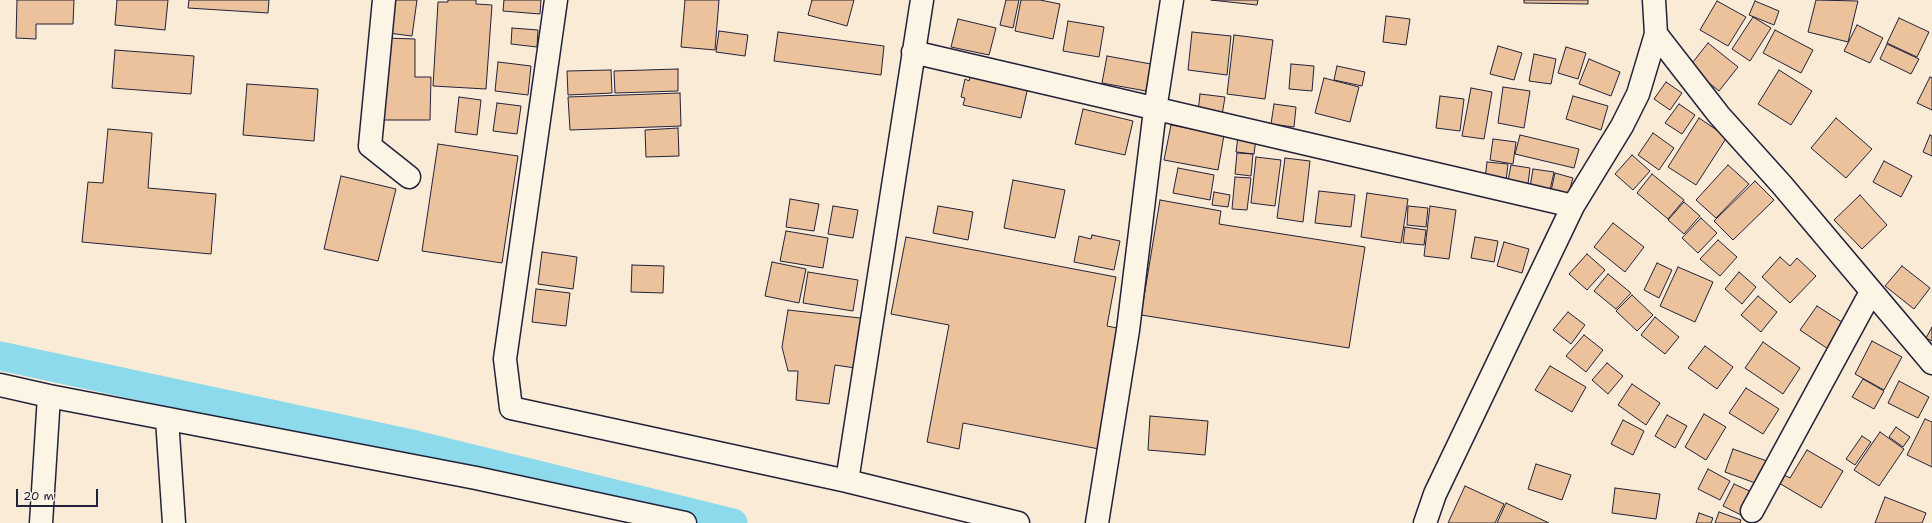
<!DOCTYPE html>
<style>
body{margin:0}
#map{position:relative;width:1932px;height:523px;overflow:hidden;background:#f9ebd6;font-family:"Shantell Sans",sans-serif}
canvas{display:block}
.scale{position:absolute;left:16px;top:489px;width:82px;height:18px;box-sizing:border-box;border:2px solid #22223b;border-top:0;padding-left:5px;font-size:12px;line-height:14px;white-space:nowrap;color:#22223b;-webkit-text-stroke:3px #fcf5e5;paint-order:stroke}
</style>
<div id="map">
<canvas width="1932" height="523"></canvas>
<div class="scale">20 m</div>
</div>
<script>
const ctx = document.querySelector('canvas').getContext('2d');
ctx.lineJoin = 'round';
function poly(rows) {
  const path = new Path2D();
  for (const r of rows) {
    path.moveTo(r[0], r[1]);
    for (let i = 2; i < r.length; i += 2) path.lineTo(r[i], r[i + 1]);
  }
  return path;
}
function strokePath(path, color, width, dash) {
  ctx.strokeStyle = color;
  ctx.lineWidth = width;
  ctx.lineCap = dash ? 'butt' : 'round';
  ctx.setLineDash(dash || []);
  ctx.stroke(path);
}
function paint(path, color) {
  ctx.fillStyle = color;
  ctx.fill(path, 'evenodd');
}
strokePath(poly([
 [0,356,416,445,733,523]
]), '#8ddaed', 29);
const building = poly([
 [17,0,74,0,73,24,36,24,36,39,16,38,17,0],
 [117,0,168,0,165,30,115,25,117,0],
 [189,0,269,0,268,13,188,8,189,0],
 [392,0,417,0,412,36,388,33,392,0],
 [448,0,476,0,476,4,492,5,486,89,433,86,438,2,448,2,448,0],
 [504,0,541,0,540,14,503,11,504,0],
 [685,0,719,0,715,50,681,47,685,0],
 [812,0,854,0,847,26,808,15,812,0],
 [1006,0,1019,0,1013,28,1000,25,1006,0],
 [1021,0,1040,0,1060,4,1053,39,1015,31,1021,0],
 [1211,0,1258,0,1257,5,1211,0],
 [1524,0,1588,0,1588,4,1524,3,1524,0],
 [1816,0,1858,1,1848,42,1808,32,1816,0],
 [1717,1,1746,17,1728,46,1700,30,1717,1],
 [1755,1,1779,11,1774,25,1749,15,1755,1],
 [1386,16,1410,19,1406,45,1383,42,1386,16],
 [1753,17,1771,28,1750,61,1732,49,1753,17],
 [1899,18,1929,32,1917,57,1887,43,1899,18],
 [958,19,996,28,989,55,951,47,958,19],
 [1068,21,1104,27,1099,57,1063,51,1068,21],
 [1857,25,1883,38,1870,63,1844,51,1857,25],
 [512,28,538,30,537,47,511,44,512,28],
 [1775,30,1813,50,1801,73,1763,53,1775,30],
 [719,31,748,35,745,56,716,52,719,31],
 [778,32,884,46,881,75,774,61,778,32],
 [1192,32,1231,36,1227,75,1188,70,1192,32],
 [1234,35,1273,40,1265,99,1227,94,1234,35],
 [385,38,415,39,415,77,431,77,430,120,384,120,385,38],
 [1708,43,1738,67,1719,91,1689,67,1708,43],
 [1887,44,1919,59,1911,74,1880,59,1887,44],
 [1498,46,1522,53,1514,80,1490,74,1498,46],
 [1566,47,1586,53,1578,79,1558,73,1566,47],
 [115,50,194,56,191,94,112,88,115,50],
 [1534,54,1556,59,1551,84,1529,81,1534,54],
 [1107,56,1151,64,1146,91,1102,83,1107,56],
 [1589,59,1620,72,1611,96,1579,84,1589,59],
 [498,62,531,66,528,95,495,91,498,62],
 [1291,64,1314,66,1312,91,1289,89,1291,64],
 [1337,66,1365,72,1362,86,1334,80,1337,66],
 [678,69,678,91,615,93,614,71,678,69],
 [611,70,612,93,568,95,567,71,611,70],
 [1779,70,1812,91,1791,125,1758,104,1779,70],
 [971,74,1028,87,1021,118,963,105,965,98,961,97,965,79,969,81,971,74],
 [1930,77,1932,78,1932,110,1917,103,1930,77],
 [1324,78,1359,87,1350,122,1315,113,1324,78],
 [1666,82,1682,93,1670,110,1654,99,1666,82],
 [247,84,318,89,314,141,243,135,247,84],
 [1503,87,1530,91,1524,128,1498,123,1503,87],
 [1471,88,1492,92,1484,139,1462,136,1471,88],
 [680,93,681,126,570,130,568,97,680,93],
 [1200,94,1225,97,1222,115,1198,112,1200,94],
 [1440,96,1464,99,1460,131,1436,128,1440,96],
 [1573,96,1608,106,1601,130,1566,119,1573,96],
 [459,97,481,100,477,135,455,132,459,97],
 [497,103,521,106,517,134,493,131,497,103],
 [1274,104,1296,107,1294,127,1271,124,1274,104],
 [1679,104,1695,115,1682,134,1665,123,1679,104],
 [1083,109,1133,121,1125,155,1075,144,1083,109],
 [1699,118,1727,137,1696,185,1668,167,1699,118],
 [1836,118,1872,149,1846,178,1811,148,1836,118],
 [1171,125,1224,135,1218,170,1164,160,1171,125],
 [678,128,679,156,646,157,645,130,678,128],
 [108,129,152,133,148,188,216,194,211,254,82,242,88,182,103,183,108,129],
 [1653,133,1674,148,1659,170,1638,155,1653,133],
 [1520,135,1579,149,1574,168,1515,154,1520,135],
 [1930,135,1932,136,1932,156,1923,152,1930,135],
 [1238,136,1256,139,1254,154,1236,152,1238,136],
 [1493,139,1516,142,1513,164,1490,160,1493,139],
 [438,144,518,156,502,263,422,251,438,144],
 [1237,153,1253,154,1251,176,1235,174,1237,153],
 [1632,155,1650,171,1633,190,1615,174,1632,155],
 [1256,157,1281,160,1275,206,1251,203,1256,157],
 [1285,158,1310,161,1303,222,1277,218,1285,158],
 [1884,161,1912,176,1901,197,1873,182,1884,161],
 [1487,162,1508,164,1506,181,1485,179,1487,162],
 [1511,165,1530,168,1528,184,1508,181,1511,165],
 [1728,165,1749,184,1716,218,1696,200,1728,165],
 [1178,168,1214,175,1210,200,1173,193,1178,168],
 [1533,169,1554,172,1550,190,1530,187,1533,169],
 [1555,173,1573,178,1568,195,1551,191,1555,173],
 [1652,174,1684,200,1668,219,1637,193,1652,174],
 [341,176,396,189,378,261,324,249,341,176],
 [1235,177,1251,178,1247,210,1232,209,1235,177],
 [1013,180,1065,190,1055,238,1004,228,1013,180],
 [1755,181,1774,200,1733,240,1714,221,1755,181],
 [1319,191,1355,195,1351,227,1315,223,1319,191],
 [1214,192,1230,195,1228,207,1212,205,1214,192],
 [1367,193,1408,199,1401,243,1361,237,1367,193],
 [1860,195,1887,225,1862,249,1834,220,1860,195],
 [790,199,819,204,814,231,786,227,790,199],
 [1160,200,1221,211,1219,224,1365,247,1349,348,1141,315,1160,200],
 [1684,202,1700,216,1684,234,1668,220,1684,202],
 [833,206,858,210,853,238,828,234,833,206],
 [938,206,973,212,968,240,933,233,938,206],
 [1408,206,1428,208,1426,227,1407,225,1408,206],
 [1430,206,1456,210,1449,259,1424,256,1430,206],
 [1701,218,1717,233,1698,253,1682,238,1701,218],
 [1613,223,1644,247,1625,272,1594,247,1613,223],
 [1405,227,1426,230,1424,245,1403,243,1405,227],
 [786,231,828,238,823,268,780,261,786,231],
 [1092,235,1120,241,1114,270,1074,262,1079,236,1091,239,1092,235],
 [906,237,1116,277,1107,326,1122,329,1099,449,963,423,959,449,927,442,949,325,891,314,906,237],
 [1475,237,1498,241,1494,262,1471,258,1475,237],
 [1718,240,1737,257,1720,276,1700,259,1718,240],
 [1504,242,1529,249,1522,273,1497,266,1504,242],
 [542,252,577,257,573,289,538,284,542,252],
 [1587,254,1605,270,1587,290,1569,274,1587,254],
 [1780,257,1790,266,1797,258,1816,276,1790,303,1762,277,1780,257],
 [772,262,806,269,799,303,765,296,772,262],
 [1657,263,1672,270,1659,298,1644,290,1657,263],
 [632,265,664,266,663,293,631,292,632,265],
 [1902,266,1930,288,1914,309,1885,286,1902,266],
 [1678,267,1713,282,1695,322,1660,306,1678,267],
 [808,272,858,280,853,311,803,303,808,272],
 [1739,272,1756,287,1742,304,1725,289,1739,272],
 [1608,274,1631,293,1616,309,1594,291,1608,274],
 [536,289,570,293,566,326,532,322,536,289],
 [1632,295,1653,315,1637,331,1616,311,1632,295],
 [1758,296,1777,312,1761,332,1741,315,1758,296],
 [1817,306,1845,324,1828,349,1800,330,1817,306],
 [788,310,869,319,862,369,835,365,829,404,796,400,798,371,788,371,782,347,788,310],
 [1568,312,1585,325,1571,344,1553,330,1568,312],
 [1655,317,1679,337,1665,354,1641,335,1655,317],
 [1932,327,1932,341,1926,338,1932,327],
 [1584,335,1603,350,1586,372,1566,356,1584,335],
 [1872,341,1902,357,1884,390,1855,374,1872,341],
 [1763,342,1800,368,1783,394,1745,368,1763,342],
 [1705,346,1733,367,1717,389,1688,368,1705,346],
 [1607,363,1623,376,1608,394,1592,380,1607,363],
 [1550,366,1586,387,1572,412,1535,390,1550,366],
 [1863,379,1884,391,1874,409,1852,397,1863,379],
 [1899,381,1929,397,1918,418,1888,403,1899,381],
 [1632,384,1660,403,1646,425,1618,405,1632,384],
 [1746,388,1779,409,1763,434,1729,413,1746,388],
 [1704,414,1726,427,1706,460,1685,447,1704,414],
 [1667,415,1687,426,1675,448,1655,436,1667,415],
 [1150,416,1208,421,1205,455,1148,450,1150,416],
 [1925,419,1932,422,1932,467,1907,455,1925,419],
 [1623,420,1644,431,1633,455,1611,444,1623,420],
 [1896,427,1910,437,1903,447,1889,437,1896,427],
 [1880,432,1904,449,1879,486,1854,470,1880,432],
 [1862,436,1871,442,1855,465,1846,459,1862,436],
 [1733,449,1767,461,1758,484,1725,472,1733,449],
 [1807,450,1843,471,1821,508,1779,483,1784,475,1790,478,1807,450],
 [1536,464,1571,475,1562,500,1528,489,1536,464],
 [1708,469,1730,481,1720,500,1698,489,1708,469],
 [1734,484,1754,493,1743,516,1723,506,1734,484],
 [1465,486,1504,504,1495,523,1448,523,1465,486],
 [1615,488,1660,494,1656,519,1612,513,1615,488],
 [1885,497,1926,513,1922,523,1875,523,1885,497],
 [1506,503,1549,523,1497,523,1506,503],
 [1719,512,1741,520,1740,523,1715,523,1719,512],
 [1699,513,1713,518,1711,523,1696,523,1699,513]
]);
paint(building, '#ecc29c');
strokePath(building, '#22223b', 1);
const minor = poly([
 [384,0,370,146,409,177],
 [556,0,505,359,511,408,847,481,1018,523],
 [1656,34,1719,115,1782,185,1932,363],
 [913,52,1573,206],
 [0,385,49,396,476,478,685,523],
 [167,419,174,523],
 [847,481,922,0],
 [1752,511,1871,292],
 [41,523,49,396],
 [1097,523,1128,330,1155,110,1172,0],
 [1425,523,1435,494,1573,206,1622,126,1638,94,1656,34,1654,0]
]);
strokePath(minor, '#22223b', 25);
strokePath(minor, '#fcf5e5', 22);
</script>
